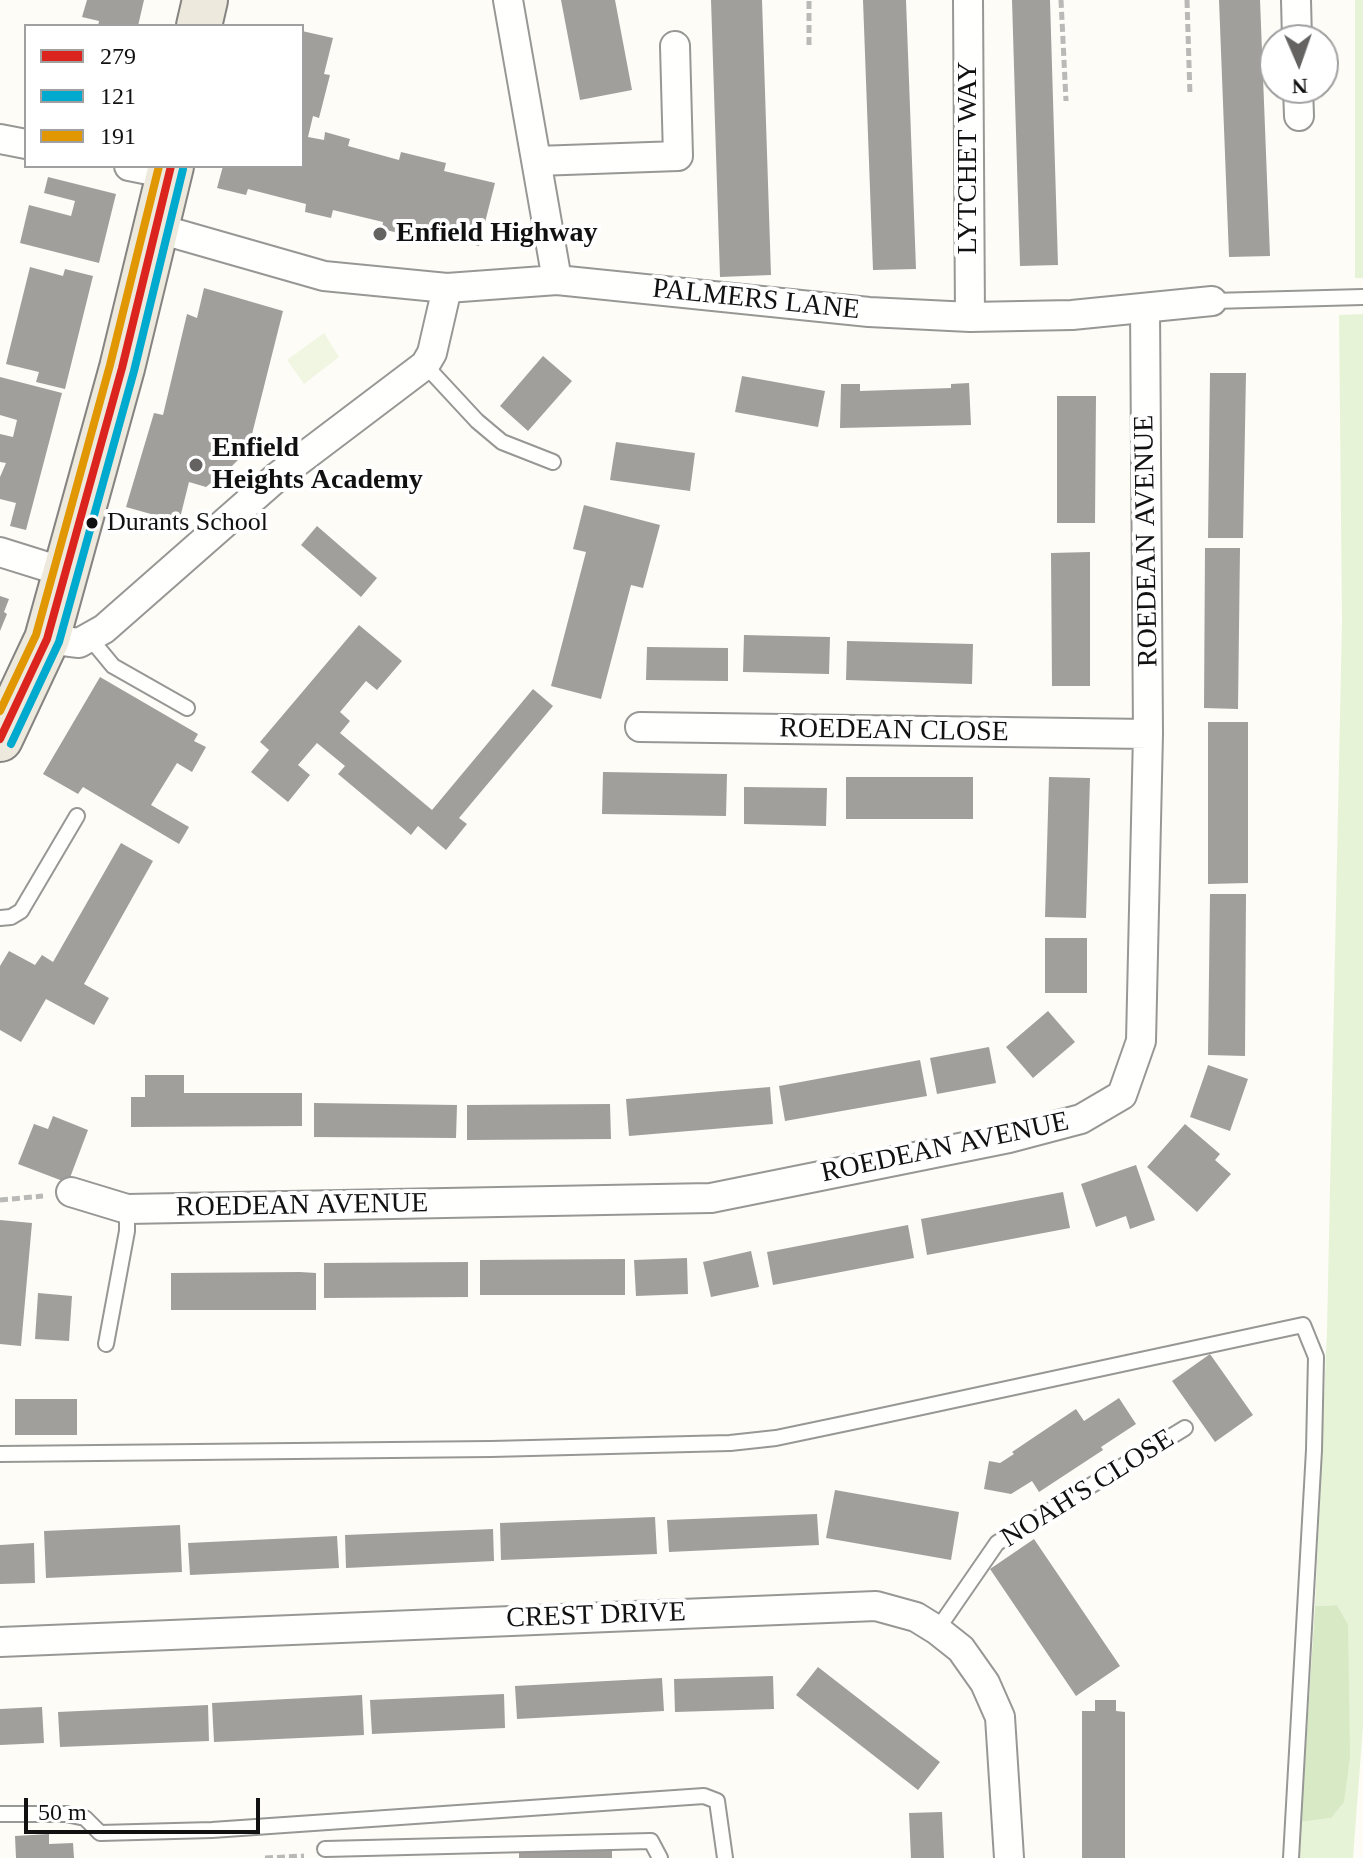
<!DOCTYPE html>
<style>
body{margin:0}
#map{position:relative;width:1363px;height:1858px;overflow:hidden;background:#fdfcf7;font-family:Georgia,serif}
canvas{display:block}
.legend{position:absolute;left:24px;top:24px;width:280px;height:144px;box-sizing:border-box;background:#fff;border:2px solid #a0a0a0;margin:0;padding:10px 14px;list-style:none;font-size:24px;color:#111}
.legend li{display:flex;align-items:center;gap:16px;height:40px}
.legend b{width:40px;border:2px solid #a0a0a0}
.north{position:absolute;left:1259px;top:24px;width:80px;height:80px;box-sizing:border-box;background:#fff;border:2px solid #a0a0a0;border-radius:50%;rotate:178deg;font-size:22px;font-weight:700;line-height:32px;text-align:center;color:#111}
.north::after{content:'';display:block;margin:auto;width:28px;height:36px;background:#646362;clip-path:polygon(50% 0,100% 100%,50% 72%,0 100%)}
.scale{position:absolute;left:24px;top:1798px;width:236px;height:36px;box-sizing:border-box;border:4px solid #111;border-top:0;padding-left:10px;font-size:24px;line-height:28px;white-space:nowrap;color:#111;-webkit-text-stroke:6px #fff;paint-order:stroke}
</style>
<div id="map">
<canvas width="1363" height="1858"></canvas>
<ul class="legend">
<li><b style="height:10px;background:#dc241f"></b>279</li>
<li><b style="height:10px;background:#00a9ce"></b>121</li>
<li><b style="height:10px;background:#e09702"></b>191</li>
</ul>
<div class="north">N</div>
<div class="scale">50 m</div>
</div>
<script>
const ctx = document.querySelector('canvas').getContext('2d');
ctx.lineJoin = 'round';
function paint(path, color) {
  ctx.fillStyle = color;
  ctx.fill(path, 'evenodd');
}
function poly(rows) {
  const path = new Path2D();
  for (const r of rows) {
    path.moveTo(r[0], r[1]);
    for (let i = 2; i < r.length; i += 2) path.lineTo(r[i], r[i + 1]);
  }
  return path;
}
function strokePath(path, color, width, dash) {
  ctx.strokeStyle = color;
  ctx.lineWidth = width;
  ctx.lineCap = dash ? 'butt' : 'round';
  ctx.setLineDash(dash || []);
  ctx.stroke(path);
}
function drawText(font, color, halo, rows, align = 'center') {
  ctx.font = font + ' Georgia,serif';
  ctx.lineWidth = 8;
  ctx.setLineDash([]);
  ctx.textBaseline = 'middle';
  ctx.strokeStyle = halo;
  ctx.fillStyle = color;
  for (const [text, x, y, turn = 0] of rows) {
    ctx.save();
    ctx.translate(x, y);
    ctx.rotate((+turn || 0) * Math.PI / 180);
    ctx.textAlign = isNaN(turn) ? turn : align;
    if (halo) ctx.strokeText(text, 0, 0);
    ctx.fillText(text, 0, 0);
    ctx.restore();
  }
}
paint(poly([
 [1355,0,1363,0,1363,278,1355,278],
 [1363,314,1363,1726,1353,1858,1298,1858,1301,1822,1331,1818,1347,1661,1348,1624,1337,1605,1315,1606,1327,1330,1342,621,1339,315]
]), '#e7f3d7');
paint(poly([
 [1337,1605,1348,1624,1350,1757,1344,1802,1331,1818,1301,1822,1315,1606]
]), '#d8eac5');
paint(poly([
 [324,333,339,357,304,384,287,360]
]), '#f0f6e1');
paint(poly([
 [87,0,144,0,138,26,98,26,99,21,82,17],
 [561,0,615,0,632,90,580,100],
 [711,0,762,0,771,275,720,277],
 [863,0,906,0,916,269,873,270],
 [1012,0,1050,0,1058,265,1020,266],
 [1219,0,1260,0,1270,256,1229,257],
 [302,31,333,38,324,74,330,75,319,118,313,116,308,137,324,140,325,132,350,139,348,146,399,160,401,152,446,163,444,171,495,183,479,246,428,233,427,240,382,229,383,222,333,210,331,218,305,212,306,204,248,189,246,195,217,188,223,166,302,166],
 [48,177,116,194,99,263,20,243,29,205,71,216,75,201,44,193],
 [30,267,63,276,65,269,93,276,65,389,36,382,39,372,6,364],
 [204,288,283,311,248,450,226,472,206,487,189,482,179,522,126,507,154,413,163,415,187,314,197,318],
 [543,356,572,381,528,431,500,406],
 [1210,373,1246,373,1243,538,1208,538],
 [742,376,825,391,818,427,735,412],
 [0,377,62,393,26,530,10,526,16,503,0,499,0,477,6,463,0,462,0,434,13,437,17,420,0,415],
 [969,383,971,425,840,428,841,384,860,384,860,391,951,388,951,384],
 [1057,396,1096,396,1095,523,1057,523],
 [616,442,695,453,690,491,610,480],
 [584,505,660,525,643,588,631,585,601,699,551,686,586,552,573,549],
 [317,526,377,578,361,597,301,545],
 [1205,548,1240,548,1238,709,1204,708],
 [1090,552,1090,686,1052,686,1051,553],
 [0,596,9,599,4,612,7,614,0,631],
 [359,625,402,661,377,690,366,681,340,712,350,721,340,733,432,810,533,689,553,706,459,818,467,824,446,850,418,826,411,835,338,774,345,766,317,743,298,765,310,775,288,802,251,772,269,750,260,742],
 [744,635,830,637,829,674,743,672],
 [847,641,973,644,972,684,846,680],
 [647,647,728,648,728,681,646,680],
 [100,677,198,734,194,741,206,747,192,772,177,763,151,805,189,827,179,844,83,787,78,794,43,774],
 [1208,722,1248,722,1248,883,1208,884],
 [603,772,727,774,726,816,602,814],
 [846,777,973,777,973,819,846,819],
 [1049,777,1090,778,1086,918,1045,917],
 [744,787,827,788,826,826,744,824],
 [121,843,153,861,84,984,109,998,94,1025,46,999,21,1042,0,1030,0,966,9,951,35,965,42,955,53,962],
 [1210,894,1246,894,1245,1056,1208,1055],
 [1045,938,1087,938,1087,993,1045,993],
 [1048,1011,1075,1042,1033,1078,1006,1047],
 [989,1047,996,1083,937,1094,930,1058],
 [920,1060,927,1096,785,1121,779,1086],
 [1208,1065,1248,1079,1230,1131,1190,1117],
 [145,1075,184,1075,184,1093,302,1093,302,1126,131,1127,131,1097,145,1097],
 [770,1087,773,1124,629,1136,626,1099],
 [314,1103,457,1105,456,1138,314,1137],
 [610,1104,611,1139,467,1140,467,1105],
 [53,1116,88,1130,68,1183,18,1164,34,1124,48,1129],
 [1185,1124,1220,1154,1215,1160,1231,1174,1197,1212,1147,1167],
 [1136,1165,1155,1220,1130,1229,1126,1216,1096,1227,1081,1184],
 [1063,1192,1070,1228,927,1255,921,1219],
 [0,1220,32,1223,21,1346,0,1344],
 [908,1225,914,1258,773,1285,767,1252],
 [751,1251,759,1287,711,1297,703,1262],
 [687,1258,688,1294,636,1296,634,1260],
 [625,1259,625,1295,480,1295,480,1260],
 [468,1262,468,1297,324,1298,324,1263],
 [300,1272,316,1273,316,1310,171,1310,171,1273],
 [38,1293,72,1296,69,1341,35,1339],
 [1210,1354,1253,1415,1215,1442,1172,1381],
 [1119,1398,1136,1424,1101,1447,1103,1450,1039,1492,1032,1481,1011,1494,984,1489,989,1461,1000,1463,1014,1454,1012,1452,1076,1409,1084,1421],
 [15,1399,77,1399,77,1435,15,1435],
 [835,1490,959,1512,951,1560,826,1538],
 [817,1514,819,1545,669,1552,667,1520],
 [655,1517,657,1554,501,1560,500,1523],
 [180,1525,182,1572,46,1578,44,1531],
 [493,1529,494,1561,346,1568,345,1535],
 [337,1536,339,1568,190,1575,188,1543],
 [1034,1539,1120,1666,1076,1696,990,1569],
 [34,1543,35,1583,0,1584,0,1545],
 [818,1667,940,1762,918,1790,796,1695],
 [773,1676,774,1709,675,1712,674,1679],
 [662,1678,664,1711,517,1719,515,1686],
 [504,1694,505,1728,372,1734,370,1700],
 [362,1695,364,1735,214,1742,212,1703],
 [1095,1700,1116,1700,1116,1711,1125,1712,1125,1858,1082,1858,1082,1711,1095,1711],
 [208,1705,209,1741,60,1747,58,1712],
 [42,1707,44,1743,0,1745,0,1709],
 [942,1812,944,1858,911,1858,909,1813],
 [49,1834,49,1844,73,1843,74,1858,16,1858,15,1836],
 [612,1846,612,1858,519,1858,519,1850]
]), '#a19f9c');
const service = poly([
 [1212,301,1363,297],
 [425,365,477,421,502,442,553,462],
 [89,637,113,666,187,708],
 [0,918,11,917,21,911,77,816],
 [106,1344,127,1231,127,1209],
 [0,1454,491,1449,730,1443,776,1438,862,1420,1303,1325,1316,1357,1314,1450,1291,1858],
 [937,1630,997,1543,1185,1428],
 [0,1814,66,1814,85,1818,100,1833,212,1830,704,1796,717,1801,725,1858],
 [325,1849,651,1841,660,1858]
]);
const minor = poly([
 [508,0,557,280],
 [968,0,970,317],
 [1296,0,1297,40],
 [1298,88,1299,116],
 [0,139,26,144],
 [537,161,678,156,675,46],
 [129,166,169,174],
 [156,228,324,276,447,288,557,280,869,312,970,317,1072,315,1212,301],
 [0,552,67,573],
 [47,639,79,643,104,629,277,477,425,365,432,353,447,288],
 [640,727,1148,734],
 [71,1192,127,1209,711,1198,1009,1138,1081,1119,1122,1095,1141,1041,1148,734,1145,308],
 [0,1642,876,1606,916,1617,937,1630,961,1649,985,1683,1000,1717,1009,1858]
]);
const primary = poly([
 [199,26,205,0],
 [0,739,47,639,122,368,171,166]
]);
strokePath(service, '#979795', 18);
strokePath(minor, '#979795', 32);
strokePath(primary, '#858482', 48);
strokePath(poly([
 [1061,0,1066,101],
 [1187,0,1190,96],
 [809,45,809,0],
 [0,1200,43,1196],
 [265,1858,304,1856]
]), '#b9b9b8', 5, [8, 4]);
strokePath(service, '#fffffe', 14);
strokePath(minor, '#fffffe', 28);
strokePath(primary, '#ede9dc', 44);
strokePath(poly([
 [0,739,47,639,122,368,171,166]
]), '#dc241f', 8);
strokePath(poly([
 [11,744,59,642,134,371,183,169]
]), '#00a9ce', 8);
strokePath(poly([
 [0,711,36,635,110,365,159,166]
]), '#e09702', 8);
for (const [x, y, r, color] of [
 [380,234,8,"#646362"],
 [196,465,8,"#646362"],
 [92,523,7,"#111"]
]) {
  const dot = new Path2D();
  dot.arc(x, y, r, 0, 2 * Math.PI);
  ctx.fillStyle = color;
  ctx.fill(dot);
  strokePath(dot, '#fff', 3);
}
drawText('26px', '#111', '#fff', [
 ["Durants School",107,523]
], 'left');
drawText('28px', '#111', '#fff', [
 ["LYTCHET WAY",969,158,-90],
 ["PALMERS LANE",756,300,6],
 ["ROEDEAN AVENUE",1147,541,-91],
 ["ROEDEAN CLOSE",894,731,1],
 ["ROEDEAN AVENUE",945,1148,-12],
 ["ROEDEAN AVENUE",302,1206,-1],
 ["NOAH'S CLOSE",1088,1489,-32],
 ["CREST DRIVE",596,1616,-2]
]);
drawText('bold 28px', '#111', '#fff', [
 ["Enfield Highway",396,234],
 ["Enfield",212,449],
 ["Heights Academy",212,481]
], 'left');
</script>
